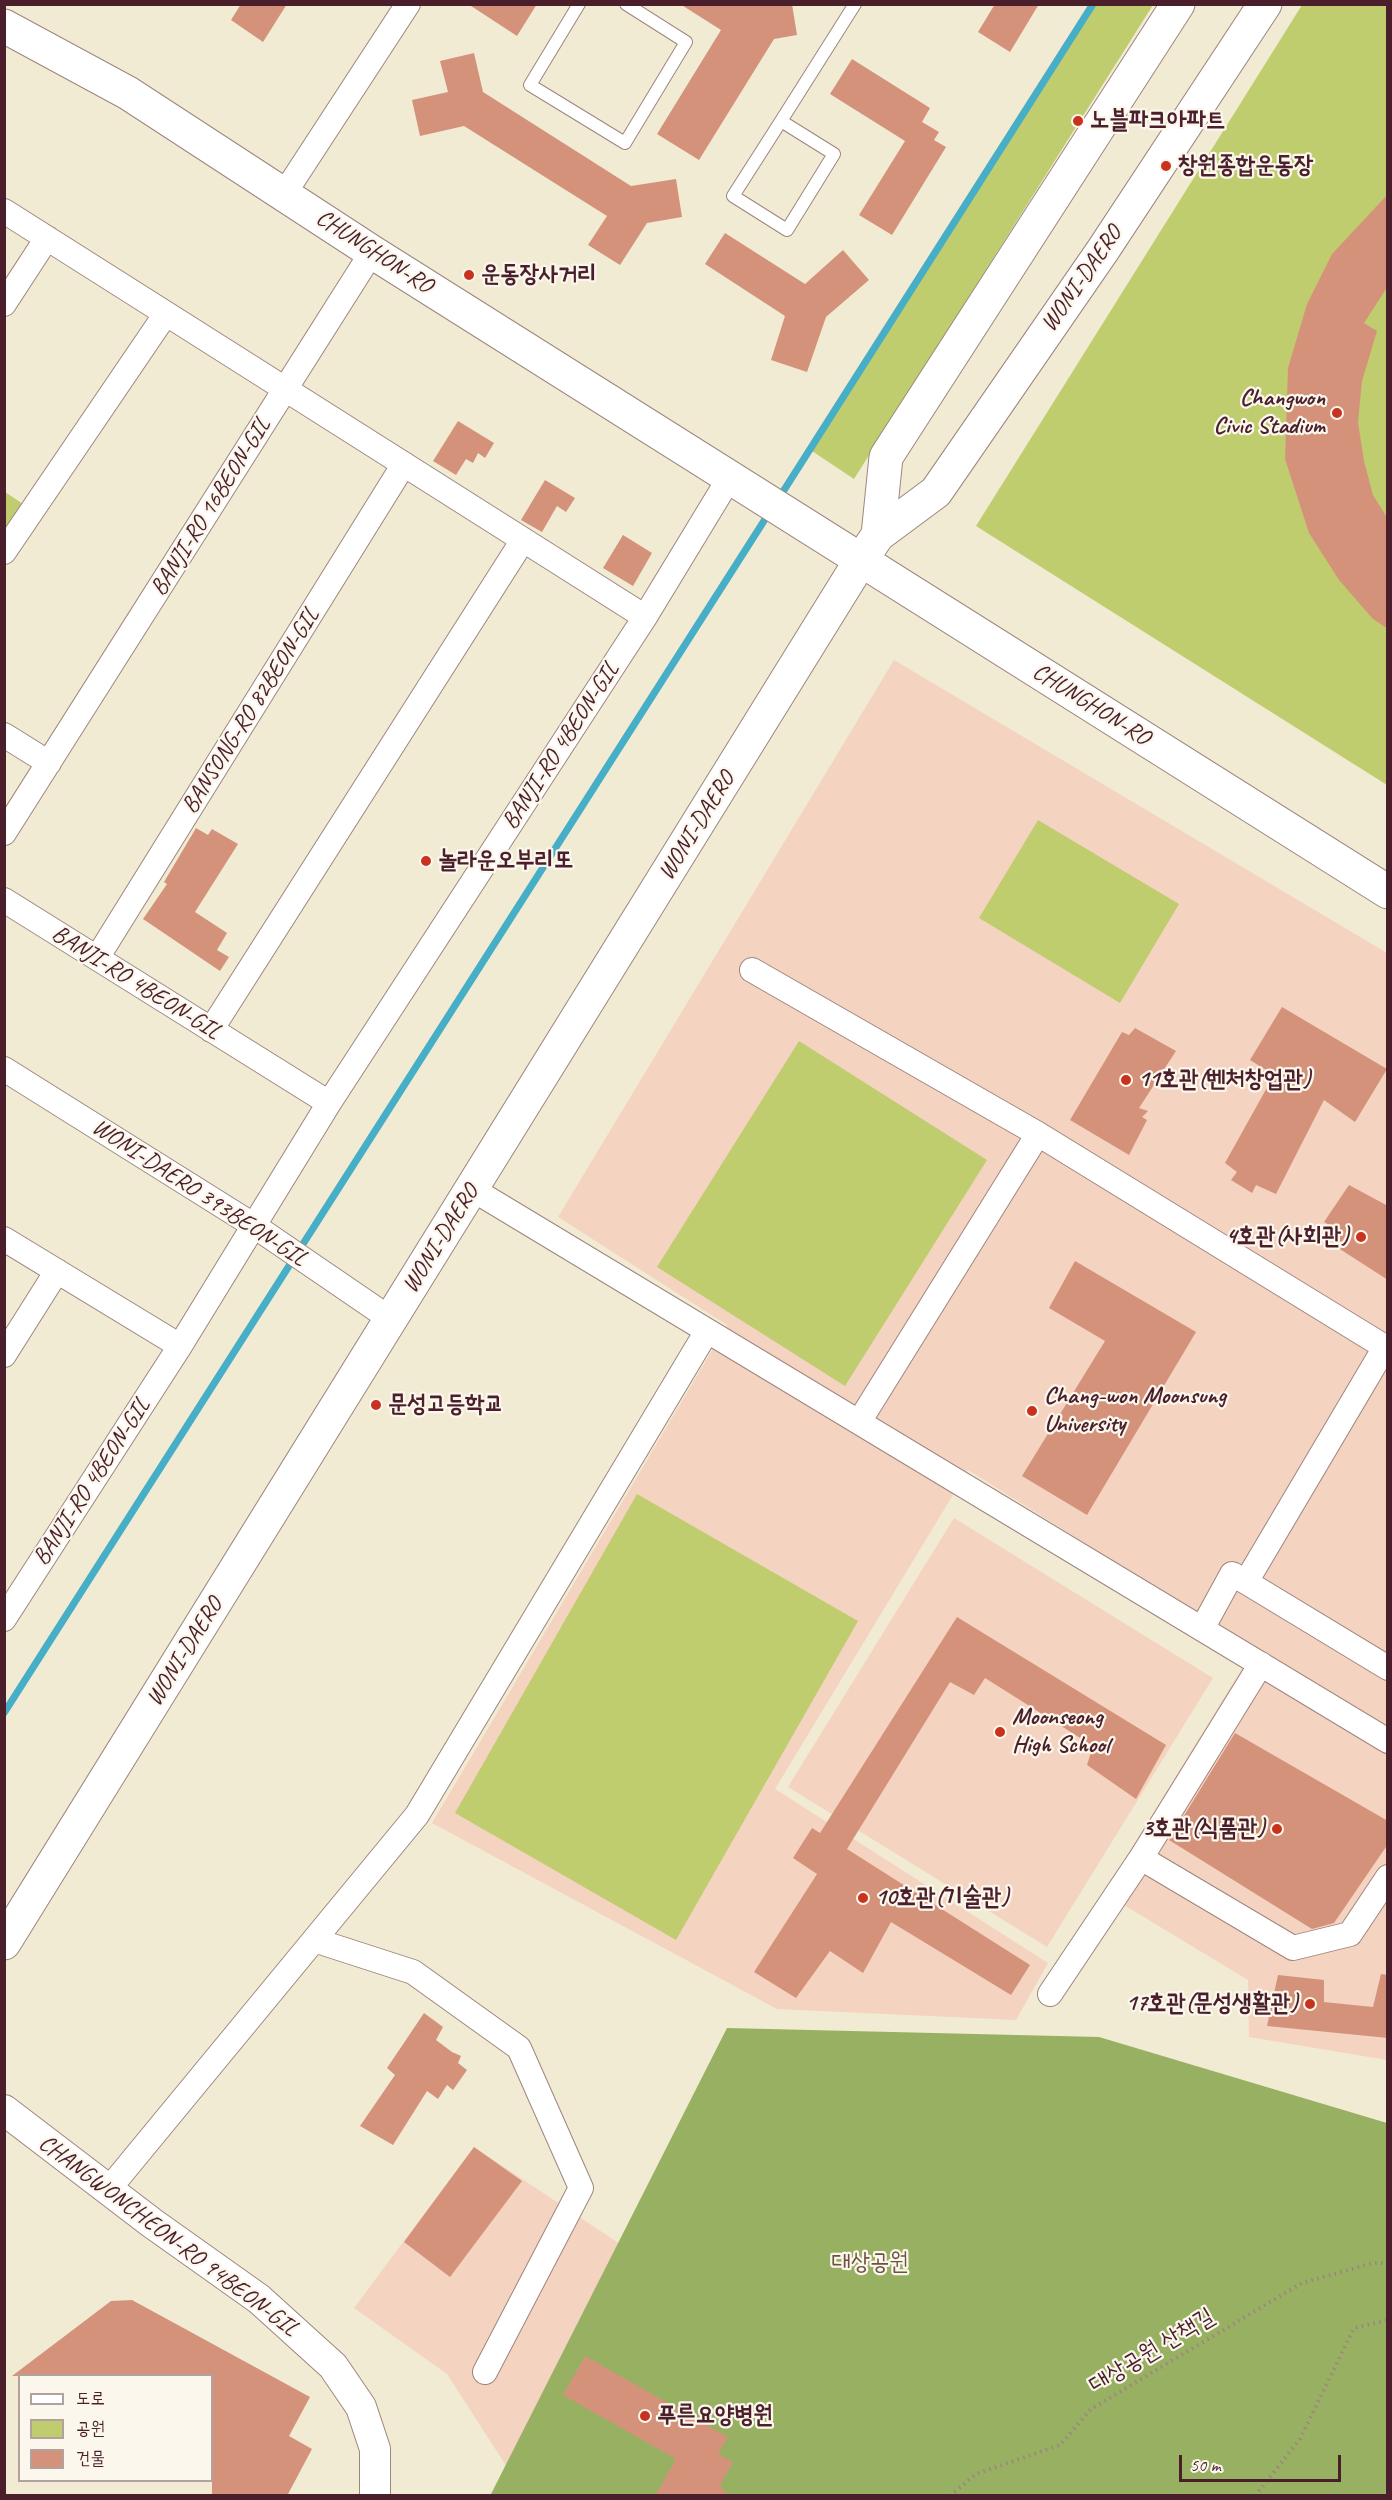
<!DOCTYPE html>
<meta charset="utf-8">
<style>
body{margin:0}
#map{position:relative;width:1392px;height:2500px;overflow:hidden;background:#f1ebd3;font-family:Caveat,"Poor Story",sans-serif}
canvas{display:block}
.frame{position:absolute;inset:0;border:6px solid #4a1f2b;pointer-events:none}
.legend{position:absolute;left:18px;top:2374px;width:195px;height:108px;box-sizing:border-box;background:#fbf7ec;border:2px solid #b4a19f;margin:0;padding:8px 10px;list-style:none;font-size:18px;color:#4a1f2b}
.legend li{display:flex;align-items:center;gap:12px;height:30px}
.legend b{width:30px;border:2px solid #b4a19f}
.scale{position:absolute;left:1179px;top:2455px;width:162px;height:27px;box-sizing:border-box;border:3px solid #4a1f2b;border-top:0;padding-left:8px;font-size:18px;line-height:21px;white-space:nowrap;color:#4a1f2b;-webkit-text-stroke:4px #fbf7ec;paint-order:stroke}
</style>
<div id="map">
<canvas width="1392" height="2500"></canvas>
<div class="frame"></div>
<ul class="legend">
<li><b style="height:8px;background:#fff"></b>도로</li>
<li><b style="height:16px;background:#c0cd6e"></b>공원</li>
<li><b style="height:16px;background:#d5927b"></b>건물</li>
</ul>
<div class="scale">50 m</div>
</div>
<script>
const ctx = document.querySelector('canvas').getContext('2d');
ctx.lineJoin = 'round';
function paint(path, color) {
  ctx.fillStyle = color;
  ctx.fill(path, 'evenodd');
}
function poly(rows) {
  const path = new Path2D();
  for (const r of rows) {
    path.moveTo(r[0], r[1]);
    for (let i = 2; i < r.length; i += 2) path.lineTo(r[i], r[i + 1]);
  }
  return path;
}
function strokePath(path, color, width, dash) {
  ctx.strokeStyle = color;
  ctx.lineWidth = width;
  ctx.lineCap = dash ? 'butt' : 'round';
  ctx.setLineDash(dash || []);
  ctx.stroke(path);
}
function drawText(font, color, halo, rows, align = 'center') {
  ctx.font = font + ' Caveat,"Poor Story",sans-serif';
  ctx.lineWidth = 4.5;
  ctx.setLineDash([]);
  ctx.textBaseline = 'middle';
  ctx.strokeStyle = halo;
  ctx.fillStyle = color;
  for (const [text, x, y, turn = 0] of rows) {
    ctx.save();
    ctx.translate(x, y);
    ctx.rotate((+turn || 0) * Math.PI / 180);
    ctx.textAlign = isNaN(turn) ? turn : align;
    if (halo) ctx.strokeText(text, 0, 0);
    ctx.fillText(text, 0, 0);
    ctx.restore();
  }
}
paint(poly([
 [894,660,1387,953,1387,2060,1249,2037,1248,1980,1104,1893,1254,1649,968,1470,775,1789,1048,1963,1016,2020,777,2009,432,1823,727,1325,558,1217],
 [954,1518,1213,1678,1047,1947,788,1787],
 [474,2147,638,2256,525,2495,447,2374,354,2308]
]), '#f4d3c0');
paint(poly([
 [1089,5,1153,5,854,479,809,449],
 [1302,5,1387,5,1387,785,976,526],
 [5,492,26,506,5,542],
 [1038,820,1179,904,1120,1003,979,918],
 [799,1041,987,1160,845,1386,657,1267],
 [637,1494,858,1621,676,1940,455,1813]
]), '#c0cd6e');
paint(poly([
 [727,2028,1099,2037,1387,2123,1387,2495,490,2496]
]), '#98b061');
strokePath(poly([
 [779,498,1093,4],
 [4,1713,769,513]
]), '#46aec6', 7);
paint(poly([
 [241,4,287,4,263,42,231,20],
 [468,4,537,4,517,36],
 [680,4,792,4,797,35,774,39,699,160,657,134,721,30],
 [995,4,1039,4,1010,52,978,32],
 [474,53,483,92,631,186,676,179,682,217,647,223,620,265,588,245,607,216,464,126,420,136,412,100,448,92,440,61],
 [852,59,930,108,922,122,939,132,934,140,946,147,892,235,859,215,905,141,830,94],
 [1388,194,1388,286,1364,323,1377,331,1362,381,1358,422,1364,461,1373,495,1388,519,1388,629,1373,619,1339,580,1309,533,1285,459,1288,368,1307,304,1332,254],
 [725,233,805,284,843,250,869,280,826,317,807,372,771,360,785,316,705,264],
 [458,421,494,443,485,458,478,453,473,463,466,459,456,475,433,461],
 [545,480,575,498,566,512,557,506,542,532,521,520],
 [623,535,652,553,633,586,603,568],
 [196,828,208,835,212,829,238,844,195,912,227,933,217,950,229,957,220,971,143,919,167,884,164,882],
 [1282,1007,1387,1069,1355,1122,1324,1100,1276,1194,1256,1185,1252,1193,1231,1180,1237,1172,1225,1163,1274,1075,1250,1060],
 [1135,1028,1176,1051,1139,1108,1148,1111,1142,1117,1147,1120,1129,1155,1070,1120,1122,1032,1129,1035],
 [1349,1185,1388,1206,1388,1280,1332,1244,1338,1230,1324,1222],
 [1075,1261,1196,1332,1087,1515,1022,1476,1105,1341,1049,1308],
 [957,1617,1166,1745,1136,1799,1087,1765,1093,1746,985,1678,974,1695,950,1682,847,1849,1030,1965,1011,1995,891,1922,863,1973,830,1951,796,1998,754,1972,817,1874,793,1858,812,1828,820,1833],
 [1235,1733,1388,1821,1388,1844,1334,1923,1312,1929,1169,1840],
 [1381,1974,1388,1975,1388,2038,1267,2026,1278,1975,1324,1980,1324,2002,1373,2007],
 [424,2013,443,2027,436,2040,452,2052,461,2056,458,2063,467,2070,453,2090,447,2085,438,2099,427,2091,393,2145,360,2126,395,2075,387,2068],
 [474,2147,522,2181,450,2277,404,2242],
 [132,2300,310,2397,289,2436,312,2449,287,2496,212,2496,212,2376,12,2376,111,2301],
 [585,2356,728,2437,718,2454,733,2462,720,2485,728,2496,655,2496,676,2459,563,2395]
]), '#d5927b');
const service = poly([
 [579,4,530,85,625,143,686,42,626,4],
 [781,121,834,154,787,230,733,196,781,121,855,4]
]);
const minor = poly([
 [284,194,408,4],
 [4,211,645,617],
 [4,304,47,238],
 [4,552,165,315],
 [4,735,49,763],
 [4,833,372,252],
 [4,900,329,1103],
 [97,958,404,464],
 [752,970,1038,1134],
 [211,1030,523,540],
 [4,1069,253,1225,392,1320],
 [472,1189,1388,1741],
 [4,1239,180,1346],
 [1385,1347,1246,1582,1388,1668],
 [4,1355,57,1271],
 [859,1422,1038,1134,1388,1349],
 [4,1619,180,1346,329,1103,645,617,730,477],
 [1202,1629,1232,1574,1246,1582],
 [1141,1858,1293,1948,1350,1934,1388,1877],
 [314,1940,413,1972,519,2048,581,2188,485,2372],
 [1050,1994,1141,1858,1261,1664],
 [108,2190,417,1815,707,1331]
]);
const tertiary = poly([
 [4,2110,152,2223,259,2299,333,2366,361,2407,375,2449,375,2496]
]);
const secondary = poly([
 [4,26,128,93,372,252,1388,892]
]);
const primary = poly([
 [878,535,886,457,1178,4],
 [4,1943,861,560,878,535,936,492,1103,250,1265,4]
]);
strokePath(service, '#9e857f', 14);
strokePath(minor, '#9e857f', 26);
strokePath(tertiary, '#9e857f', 32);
strokePath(secondary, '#9e857f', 35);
strokePath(primary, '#9e857f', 35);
strokePath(poly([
 [950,2496,976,2474,1060,2445,1091,2409,1302,2283,1373,2263,1388,2263],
 [1255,2496,1300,2439,1354,2328,1388,2320]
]), '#9e857f', 4, [1.5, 4.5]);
strokePath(service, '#fff', 12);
strokePath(minor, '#fff', 24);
strokePath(tertiary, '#fff', 30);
strokePath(secondary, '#fff', 33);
strokePath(primary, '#fff', 33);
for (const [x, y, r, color] of [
 [1078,121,6,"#c8321e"],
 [1166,166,6,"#c8321e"],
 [469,275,6,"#c8321e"],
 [1337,413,6,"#c8321e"],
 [426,861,6,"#c8321e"],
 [1126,1080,6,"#c8321e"],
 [1361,1237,6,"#c8321e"],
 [376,1405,6,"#c8321e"],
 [1032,1411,6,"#c8321e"],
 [1000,1732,6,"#c8321e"],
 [1277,1829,6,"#c8321e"],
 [863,1898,6,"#c8321e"],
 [1310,2004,6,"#c8321e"],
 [645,2416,6,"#c8321e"]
]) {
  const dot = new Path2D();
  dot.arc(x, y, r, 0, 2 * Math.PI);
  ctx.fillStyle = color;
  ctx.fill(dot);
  strokePath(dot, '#fbf7ec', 2);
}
drawText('bold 24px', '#4a1f2b', '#fbf7ec', [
 ["노블파크아파트",1090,121],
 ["창원종합운동장",1178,166],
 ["운동장사거리",481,275],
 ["Changwon",1325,399,"right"],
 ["Civic Stadium",1325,427,"right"],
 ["놀라운오부리또",438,861],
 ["11호관(벤처창업관)",1138,1080],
 ["4호관(사회관)",1349,1237,"right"],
 ["Chang-won Moonsung",1044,1397],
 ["University",1044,1425],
 ["문성고등학교",388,1405],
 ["Moonseong",1012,1718],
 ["High School",1012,1746],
 ["3호관(식품관)",1265,1829,"right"],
 ["10호관(기술관)",875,1898],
 ["17호관(문성생활관)",1298,2004,"right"],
 ["푸른요양병원",657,2416]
], 'left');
drawText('24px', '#4a1f2b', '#fbf7ec', [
 ["CHUNGHON-RO",374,252,33],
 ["WONI-DAERO",1082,279,-55],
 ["BANJI-RO 16BEON-GIL",211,507,-58],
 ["CHUNGHON-RO",1091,705,32],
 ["BANSONG-RO 82BEON-GIL",251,711,-58],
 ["BANJI-RO 4BEON-GIL",561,746,-57],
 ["WONI-DAERO",697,826,-58],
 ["BANJI-RO 4BEON-GIL",136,983,32],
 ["WONI-DAERO 393BEON-GIL",199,1193,33],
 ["WONI-DAERO",441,1239,-58],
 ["BANJI-RO 4BEON-GIL",92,1482,-57],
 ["WONI-DAERO",185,1652,-58],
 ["CHANGWONCHEON-RO 94BEON-GIL",168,2236,37],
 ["대상공원 산책길",1152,2351,-31]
]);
drawText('24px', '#6d533f', '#fbf7ec', [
 ["대상공원",870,2263]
]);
</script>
